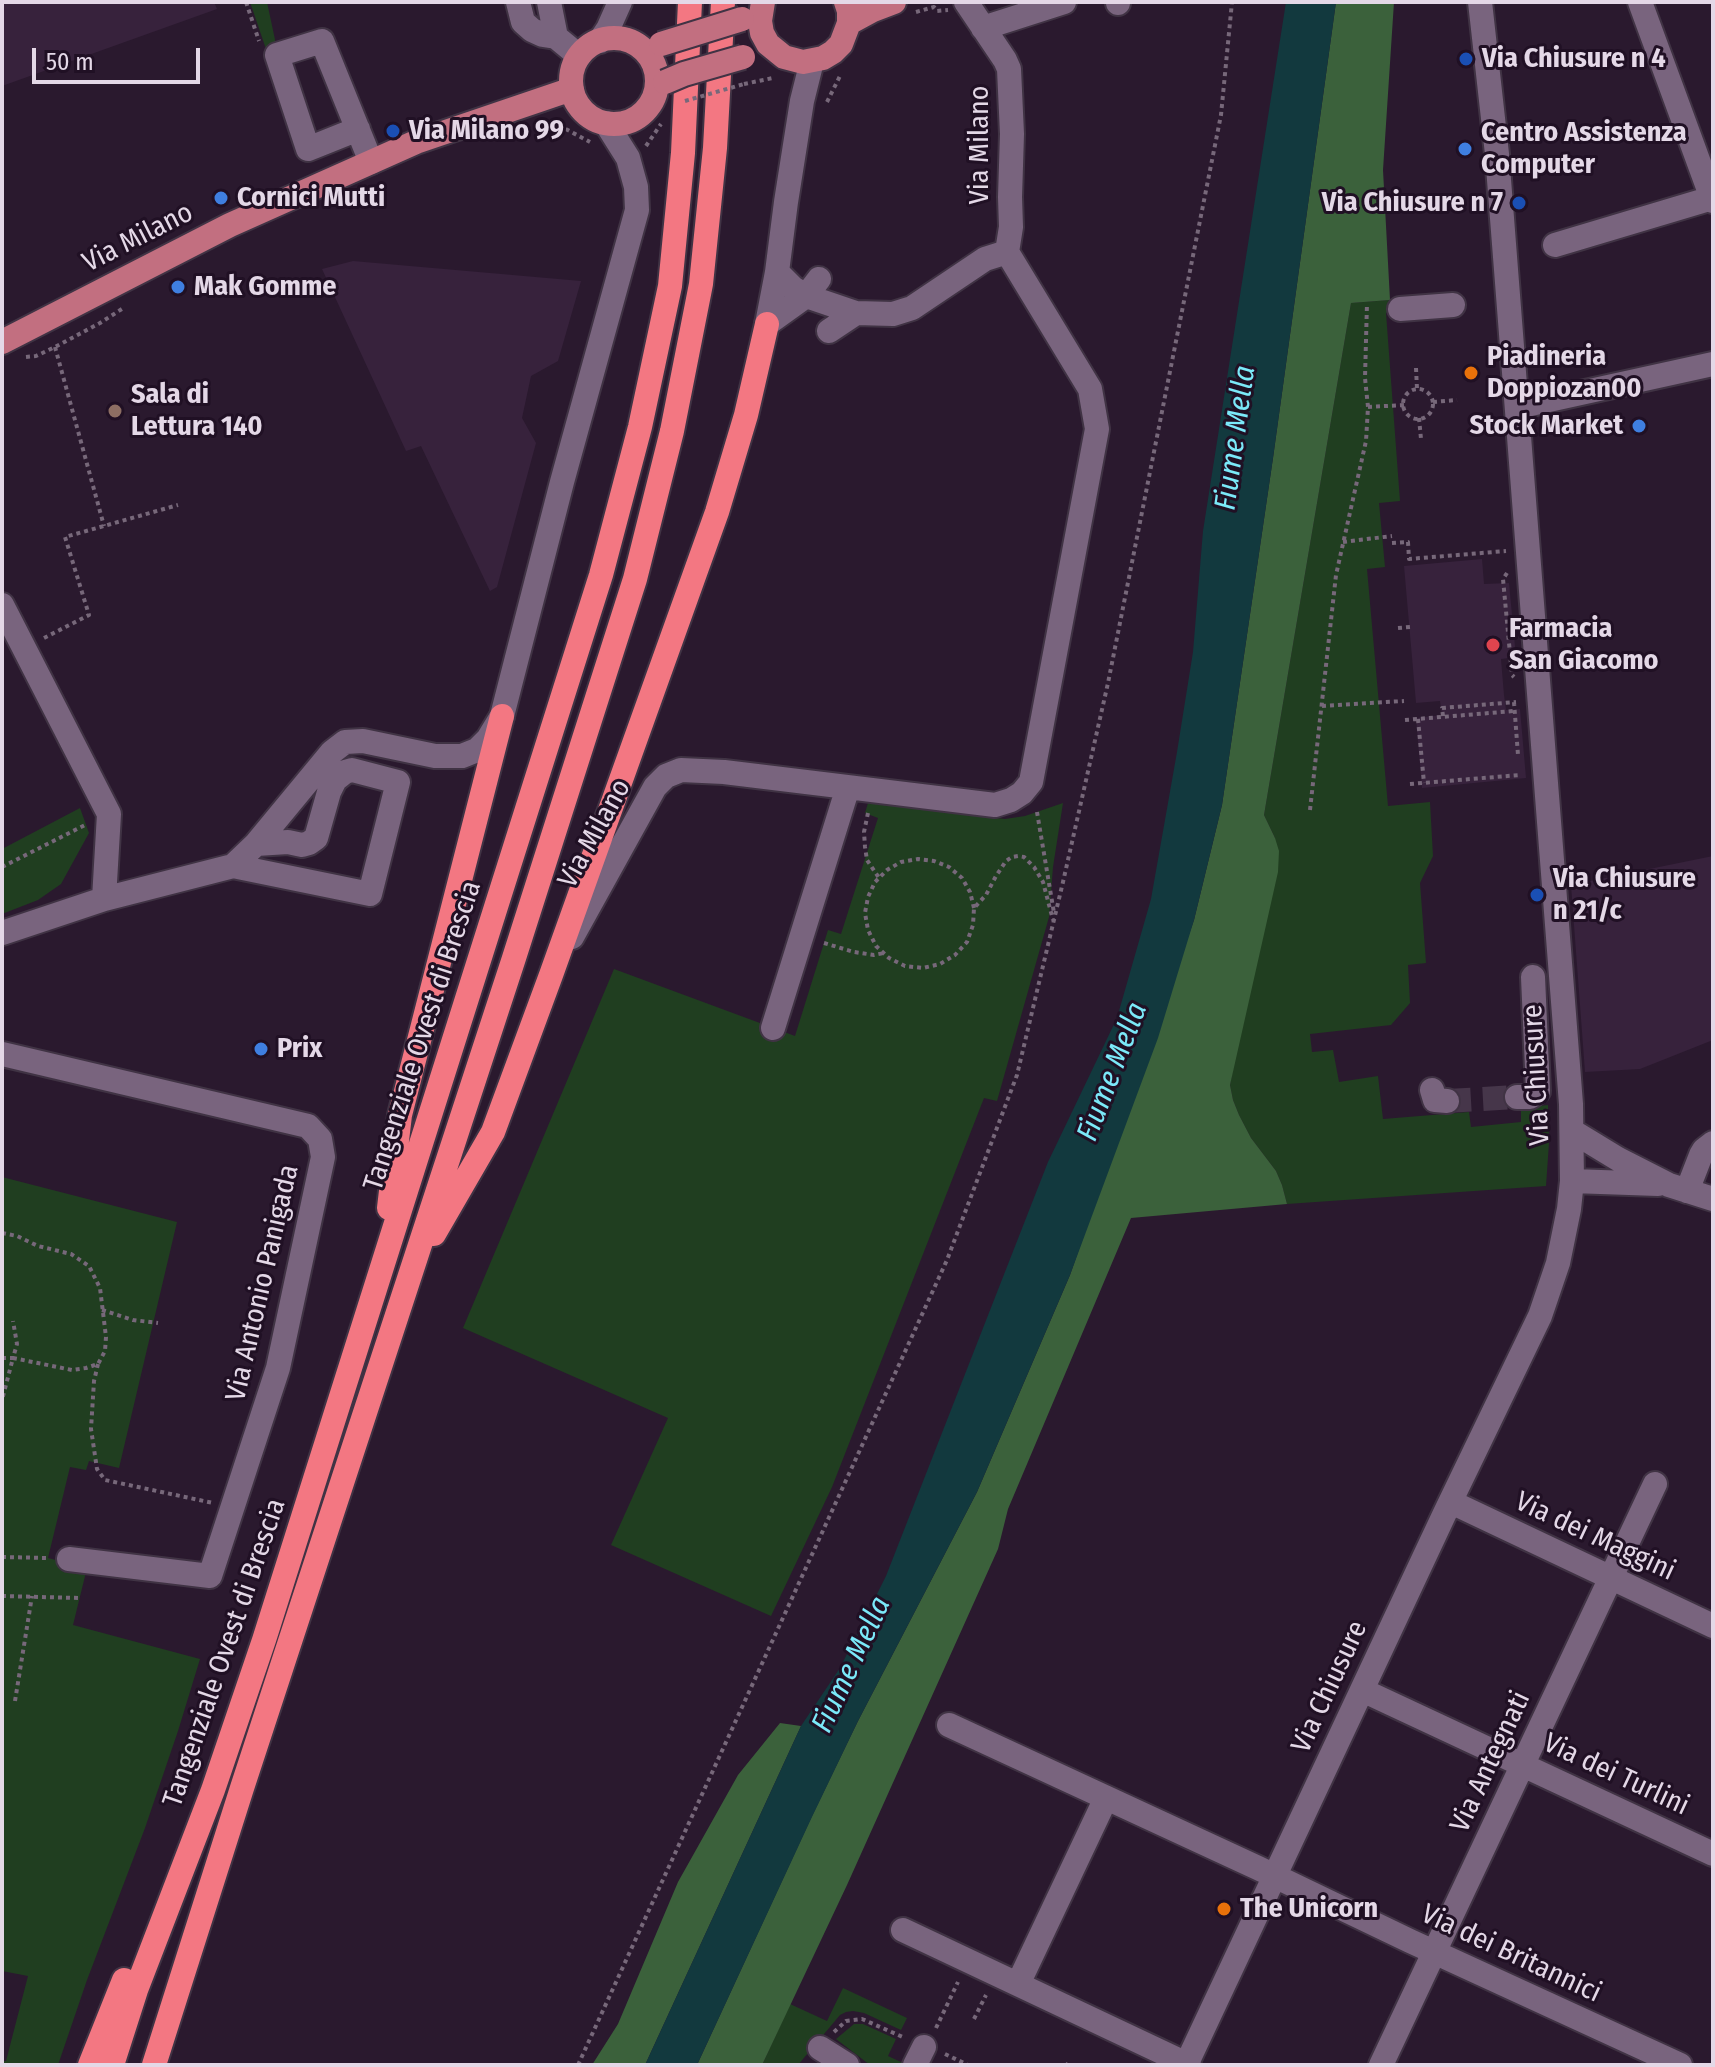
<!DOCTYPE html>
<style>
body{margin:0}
#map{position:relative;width:1715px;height:2067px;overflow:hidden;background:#2a192e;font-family:"Fira Sans Condensed",sans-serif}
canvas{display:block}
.frame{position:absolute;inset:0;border:4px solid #e4d8e7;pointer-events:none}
.scale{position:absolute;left:32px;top:48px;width:168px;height:36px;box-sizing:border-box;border:4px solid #e4d8e7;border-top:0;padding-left:10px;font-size:24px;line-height:28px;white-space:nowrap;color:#e4d8e7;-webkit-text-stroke:6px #201024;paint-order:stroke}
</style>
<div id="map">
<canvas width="1715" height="2067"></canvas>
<div class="frame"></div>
<div class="scale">50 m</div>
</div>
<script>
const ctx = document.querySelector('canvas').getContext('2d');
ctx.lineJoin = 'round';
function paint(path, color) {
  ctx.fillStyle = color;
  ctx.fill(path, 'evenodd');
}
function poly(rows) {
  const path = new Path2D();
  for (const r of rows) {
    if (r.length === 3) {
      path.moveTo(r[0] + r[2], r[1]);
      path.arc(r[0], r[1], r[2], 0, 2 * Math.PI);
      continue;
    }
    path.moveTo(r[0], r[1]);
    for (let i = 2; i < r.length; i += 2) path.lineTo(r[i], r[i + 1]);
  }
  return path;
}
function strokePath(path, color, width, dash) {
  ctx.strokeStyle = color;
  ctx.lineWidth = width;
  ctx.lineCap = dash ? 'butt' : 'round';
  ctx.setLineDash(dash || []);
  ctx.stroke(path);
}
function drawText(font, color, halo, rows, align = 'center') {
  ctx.font = font + ' "Fira Sans Condensed",sans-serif';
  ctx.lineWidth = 6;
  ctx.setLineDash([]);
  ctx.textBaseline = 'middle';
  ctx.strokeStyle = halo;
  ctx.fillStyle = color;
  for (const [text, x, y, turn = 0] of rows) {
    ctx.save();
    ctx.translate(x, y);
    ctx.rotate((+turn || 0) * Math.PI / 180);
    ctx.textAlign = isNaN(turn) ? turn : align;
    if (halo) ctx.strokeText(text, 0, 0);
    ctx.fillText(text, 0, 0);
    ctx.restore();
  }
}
paint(poly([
 [2,2,214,2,217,9,2,86],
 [353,261,581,281,558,361,531,376,522,418,536,443,497,587,490,591,421,446,406,451,322,269],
 [1482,559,1484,584,1509,583,1516,657,1501,659,1504,695,1506,710,1520,709,1526,778,1422,788,1416,718,1442,715,1440,701,1416,703,1404,566],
 [1713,856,1713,1040,1640,1069,1585,1072,1571,885]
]), '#37223c');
paint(poly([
 [250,2,267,2,277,49,267,52],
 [1390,300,1391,312,1386,313,1400,501,1379,503,1385,567,1367,569,1388,806,1430,802,1433,856,1420,883,1426,963,1408,965,1410,1003,1391,1025,1310,1034,1312,1052,1333,1050,1339,1082,1378,1076,1383,1119,1469,1112,1471,1127,1521,1122,1521,1108,1548,1105,1549,1143,1546,1186,1287,1204,1282,1185,1276,1171,1251,1138,1239,1115,1233,1100,1230,1085,1275,838,1264,815,1351,303],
 [868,803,1005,819,1025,816,1063,803,1053,867,1049,917,997,1101,984,1098,832,1487,771,1616,611,1545,668,1418,463,1328,614,969,795,1036,828,930,841,934,878,818,865,813],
 [80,808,89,833,61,884,38,900,2,914,2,849],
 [2,1177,177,1222,119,1468,89,1461,86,1470,70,1467,48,1558,87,1568,73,1625,200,1659,178,1731,145,1828,87,1980,58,2065,2,2065,2,2061,6,2061,28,1976,2,1971],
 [843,1988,907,2018,901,2030,864,2013,853,2011,846,2012,840,2015,798,2065,762,2065,790,2004,827,2021],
 [854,2024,863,2024,896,2039,888,2056,903,2063,902,2065,870,2065,836,2039]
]), '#203e20');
paint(poly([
 [1336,2,1394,2,1383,170,1390,300,1351,303,1264,815,1275,838,1279,851,1278,872,1230,1085,1233,1100,1239,1115,1251,1138,1276,1171,1282,1185,1287,1204,1131,1218,1008,1509,998,1549,847,1885,762,2065,697,2065,811,1818,858,1721,977,1492,1070,1275,1194,920,1222,805,1273,458],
 [780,1723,801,1726,645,2065,592,2065,618,2024,678,1882,738,1775]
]), '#3b613b');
paint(poly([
 [1286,2,1336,2,1273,458,1222,805,1194,920,1158,1038,1070,1275,977,1492,858,1721,811,1819,697,2065,645,2065,801,1726,840,1668,886,1576,1048,1162,1117,1018,1151,899,1177,752,1193,652,1203,531]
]), '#12393e');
strokePath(poly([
 [1447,1101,1517,1097]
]), '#46364a', 24, [24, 12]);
const minor = poly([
 [518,2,523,22,532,30,543,35,556,37,579,56],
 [549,2,556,37],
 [966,2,1005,60,1009,69,1012,134,1010,197,1011,227,1007,252],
 [1118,2,1118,3],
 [1640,2,1713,201],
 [983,28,1064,2],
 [600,41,608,29,620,2],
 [358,129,308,149,277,55,322,41,371,162],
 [1555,245,1712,198],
 [777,272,793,288,806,296,856,313,893,314,912,308,985,259,1007,252],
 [1400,309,1453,305],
 [767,324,777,272,786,202,802,101,812,61],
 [767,324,806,296,819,279],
 [829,331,856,313],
 [1517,407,1713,364],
 [2,605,109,814,104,899],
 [233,866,256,844,332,752,345,742,363,741,435,756,462,756,477,750,488,739,502,716,562,482,637,210,636,187,628,158,606,123],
 [2,933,104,899,233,866,370,894,398,782,352,770,345,772,335,780,329,792,316,838,309,843,302,845,288,842,256,844],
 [572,937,655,787,666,776,681,770,724,772,995,805,1011,800,1022,793,1031,782,1097,429,1090,389,1007,252],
 [773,1028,848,787],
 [2,1054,308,1126,320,1139,323,1157,278,1368,210,1576,69,1559],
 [1432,1090,1435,1100,1447,1101],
 [1517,1097,1530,1097,1538,1091,1533,977],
 [1572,1131,1618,1159,1669,1185,1713,1199],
 [1572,1181,1658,1184],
 [1687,1191,1701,1155,1704,1150,1713,1143],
 [1451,1502,1713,1626],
 [1362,1690,1713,1854],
 [949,1725,1258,1868,1410,1941,1680,2065],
 [903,1930,1189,2065],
 [1018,1984,1106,1798],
 [820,2048,847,2065],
 [915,2065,924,2047],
 [1186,2065,1444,1515,1540,1316,1558,1263,1569,1209,1572,1181,1571,1104,1497,154,1480,2],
 [1381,2065,1655,1484]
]);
const major = poly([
 [763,2,760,21,762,33,768,44,784,57,803,62,823,58,833,52,841,44,849,23,849,11,846,2],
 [849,23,873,10,894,2],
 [614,81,43],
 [2,342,230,225,416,142,572,89]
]);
const highway = poly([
 [389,1208,400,1115,502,716],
 [434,1234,493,1132,551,975,717,512,746,415,767,324],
 [90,2065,124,1980],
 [112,2065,136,1990,213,1790,264,1640,601,575,640,427,670,286,683,153,690,2],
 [154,2065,242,1788,514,958,635,579,672,431,701,284,715,148,723,2]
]);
strokePath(minor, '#403344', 28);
strokePath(major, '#403344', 28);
strokePath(highway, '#403344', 28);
strokePath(poly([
 [246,2,259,41],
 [916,12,934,7,937,11,948,10],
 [744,84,773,78],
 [827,102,841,74],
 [519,133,548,126,562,127,590,142],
 [646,146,661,124],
 [55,347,104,526],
 [26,357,36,356,55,347,100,323,125,307],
 [1416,368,1417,389],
 [1418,404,15],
 [1433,402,1457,400],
 [1368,407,1404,405],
 [1419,418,1421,439],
 [1343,542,1392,536],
 [1392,543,1408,542,1409,559,1506,551],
 [1507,573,1503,579,1512,675,1514,677],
 [1398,628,1410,627],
 [44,638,89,615,65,537,178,505],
 [1514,702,1518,755],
 [1322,706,1404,701],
 [1443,716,1442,708,1516,702],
 [1418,719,1424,783],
 [1405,720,1514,711],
 [1410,784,1520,775],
 [1310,810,1336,575,1366,441,1368,407,1365,378,1367,303],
 [1037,812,1054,913],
 [868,813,864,832,865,847,867,860,879,878],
 [2,867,85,825],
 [974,908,970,892,962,878,949,867,934,861,918,859,901,862,887,870,875,882,868,897,865,913,868,930,876,946,889,958,905,966,923,968,940,964,955,955,967,942,973,925,974,908,986,895,996,876,1006,861,1012,857,1018,856,1024,857,1034,867,1043,882,1053,920],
 [824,943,854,952,874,955,884,953],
 [2,1233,17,1236,38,1246,71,1254,89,1266,100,1288,106,1337,105,1351,98,1364,86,1368,72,1370,13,1358,2,1400],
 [102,1310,133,1320,158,1323],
 [2,1358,13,1358,17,1344,13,1321],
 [98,1364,94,1381,91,1429,97,1469,105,1480,213,1503],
 [2,1557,47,1558],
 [2,1596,80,1598],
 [15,1701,32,1596],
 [974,2019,986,1995],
 [936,2028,958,1982],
 [834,2032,846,2021,862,2019,905,2038],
 [945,2054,968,2065],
 [578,2065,947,1260,1017,1075,1063,882,1108,683,1221,115,1232,2],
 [1067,2065,1068,2063]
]), '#77687a', 4, [4, 4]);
strokePath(minor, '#79647e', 24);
strokePath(major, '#c26f80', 24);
strokePath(highway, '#f37782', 24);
const majorBridge = poly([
 [661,44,742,19],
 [665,82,684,74,743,57]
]);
strokePath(majorBridge, '#403344', 28, []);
strokePath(poly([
 [685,101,744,84]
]), '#77687a', 4, [4, 4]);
strokePath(majorBridge, '#c26f80', 24);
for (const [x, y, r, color] of [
 [1466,59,8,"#1a4fb4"],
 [393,131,8,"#1a4fb4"],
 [1465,149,8,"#3f7fe0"],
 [221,198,8,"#3f7fe0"],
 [1519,203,8,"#1a4fb4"],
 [178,287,8,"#3f7fe0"],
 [1471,373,8,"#e8710a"],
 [115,411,8,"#8d6e63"],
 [1639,426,8,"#3f7fe0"],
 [1493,645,8,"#e0444e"],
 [1537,895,8,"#1a4fb4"],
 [261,1049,8,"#3f7fe0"],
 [1224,1909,8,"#e8710a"]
]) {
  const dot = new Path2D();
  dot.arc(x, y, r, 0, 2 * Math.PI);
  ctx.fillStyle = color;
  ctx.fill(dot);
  strokePath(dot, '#201024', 3);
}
drawText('bold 28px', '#e4d8e7', '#201024', [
 ["Via Chiusure n 4",1482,59],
 ["Via Milano 99",409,131],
 ["Centro Assistenza",1481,133],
 ["Computer",1481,165],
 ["Cornici Mutti",237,198],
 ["Via Chiusure n 7",1503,203,"right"],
 ["Mak Gomme",194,287],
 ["Piadineria",1487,357],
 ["Doppiozan00",1487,389],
 ["Sala di",131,395],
 ["Lettura 140",131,427],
 ["Stock Market",1623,426,"right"],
 ["Farmacia",1509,629],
 ["San Giacomo",1509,661],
 ["Via Chiusure",1553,879],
 ["n 21/c",1553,911],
 ["Prix",277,1049],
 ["The Unicorn",1240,1909]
], 'left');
drawText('28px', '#e4d8e7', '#201024', [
 ["Via Milano",980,145,-90],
 ["Via Milano",138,238,-27],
 ["Via Milano",595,834,-61],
 ["Tangenziale Ovest di Brescia",423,1036,-72],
 ["Via Chiusure",1537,1075,-93],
 ["Via Antonio Panigada",263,1283,-77],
 ["Via dei Maggini",1595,1537,25],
 ["Tangenziale Ovest di Brescia",225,1653,-71],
 ["Via Chiusure",1330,1687,-65],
 ["Via Antegnati",1491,1762,-65],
 ["Via dei Turlini",1616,1775,25],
 ["Via dei Britannici",1511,1954,25]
]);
drawText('italic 30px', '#7be9f9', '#201024', [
 ["Fiume Mella",1236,438,-82],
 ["Fiume Mella",1113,1072,-69],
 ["Fiume Mella",852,1665,-65]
]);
</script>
